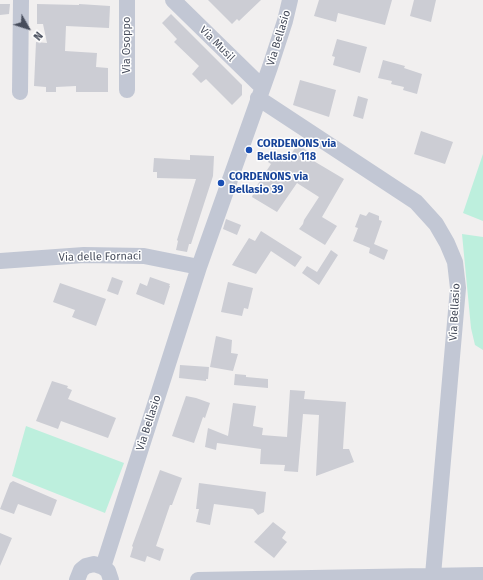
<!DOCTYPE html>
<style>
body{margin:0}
#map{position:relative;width:483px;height:580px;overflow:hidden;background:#f1efef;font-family:"Fira Sans",sans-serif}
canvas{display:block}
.north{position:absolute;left:8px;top:8px;width:40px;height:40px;-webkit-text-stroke:3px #fff;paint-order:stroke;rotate:129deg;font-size:11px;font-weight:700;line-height:16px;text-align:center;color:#474d5c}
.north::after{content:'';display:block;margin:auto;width:14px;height:18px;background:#474d5c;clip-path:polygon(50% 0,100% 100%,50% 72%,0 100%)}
</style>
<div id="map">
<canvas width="483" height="580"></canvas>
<div class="north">N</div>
</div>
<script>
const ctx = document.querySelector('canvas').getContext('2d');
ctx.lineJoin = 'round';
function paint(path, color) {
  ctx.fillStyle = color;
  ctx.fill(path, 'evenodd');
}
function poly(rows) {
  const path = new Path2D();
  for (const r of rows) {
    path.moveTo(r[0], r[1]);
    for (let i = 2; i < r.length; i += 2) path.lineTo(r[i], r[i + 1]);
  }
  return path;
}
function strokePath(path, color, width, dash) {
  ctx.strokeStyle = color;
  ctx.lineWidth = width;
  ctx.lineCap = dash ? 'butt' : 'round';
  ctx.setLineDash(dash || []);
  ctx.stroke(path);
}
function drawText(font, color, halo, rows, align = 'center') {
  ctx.font = font + ' "Fira Sans",sans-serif';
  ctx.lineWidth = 3;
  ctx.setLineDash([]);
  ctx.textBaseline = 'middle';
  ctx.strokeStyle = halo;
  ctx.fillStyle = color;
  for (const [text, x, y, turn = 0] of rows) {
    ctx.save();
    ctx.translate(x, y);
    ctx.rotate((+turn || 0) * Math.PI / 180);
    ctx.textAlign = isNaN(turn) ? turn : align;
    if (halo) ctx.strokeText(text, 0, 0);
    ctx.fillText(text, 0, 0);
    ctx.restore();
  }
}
paint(poly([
 [483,154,483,221,463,213],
 [462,234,483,237,483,350,475,345,471,328],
 [26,426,124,463,105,513,12,476]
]), '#bdefdd');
paint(poly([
 [208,0,261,0,239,21,237,19,232,24],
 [319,0,392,0,385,25,338,13,336,22,314,16],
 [414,0,436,0,431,22,410,16],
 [0,4,10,4,9,14,0,15],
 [37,4,79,5,79,4,110,6,109,28,66,26,65,51,97,53,96,67,108,68,108,92,76,92,76,86,56,87,56,92,46,92,46,87,34,86,36,42,47,43,43,24,37,24],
 [171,14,242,85,242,95,232,105,206,79,201,83,192,74,199,66,174,42,177,39,162,23],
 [337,39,367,47,360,73,333,65,335,57,332,56],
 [383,60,405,66,404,68,422,74,417,94,403,90,404,87,391,84,392,81,378,78],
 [300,80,336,90,329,117,293,105],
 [358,96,368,99,363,119,353,116],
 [421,131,453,142,445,164,414,154],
 [297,144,315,156,312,160,344,179,322,217,337,226,325,245,299,229,303,224,304,220,319,197,297,183,277,212,252,197,256,187,271,164,268,162,274,153,285,160,289,154,291,155],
 [190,155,214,156,213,176,191,244,189,244,187,252,176,250,178,241,177,240,196,179,157,178,157,172,153,172,154,158,190,160],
 [369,212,379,216,379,220,382,221,374,244,388,250,384,260,369,253,370,248,353,241,358,228,355,227,360,214,366,216],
 [226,219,241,225,237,235,223,229],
 [261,231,302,257,295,267,271,251,256,274,232,265,249,238,255,241],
 [331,250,338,255,319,285,302,273,307,266,317,272],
 [112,277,123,281,118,295,107,291],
 [150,277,170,284,169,286,170,286,164,305,136,294,140,283,147,286],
 [228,282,253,288,248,309,244,308,242,316,221,312],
 [60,283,106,299,96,326,72,317,75,310,53,302],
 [216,336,232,340,231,353,238,354,233,371,210,367],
 [180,365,209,367,208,379,206,379,206,381,179,378],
 [235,374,246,375,246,377,268,379,268,388,234,385],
 [52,381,68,386,67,388,72,390,68,399,116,418,108,438,61,421,58,429,36,421],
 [290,390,305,391,304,399,346,402,343,449,349,449,354,462,316,476,319,415,303,414,298,472,284,471,285,465,260,464,261,449,217,443,216,450,205,447,208,428,228,436,233,403,256,406,253,426,263,428,262,435,287,437],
 [186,396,196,398,210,403,205,418,203,417,194,443,172,436],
 [160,470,182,478,172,505,170,505,156,546,164,549,160,561,147,556,145,562,130,557,133,547,132,546],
 [13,481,57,500,51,516,18,504,14,514,0,509,10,483],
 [199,483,266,492,264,512,258,515,253,509,214,504,210,525,196,522,199,509,196,509],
 [273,522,286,532,282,538,287,542,274,558,254,542],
 [0,533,12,538,0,566]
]), '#cccdd4');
strokePath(poly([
 [173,0,262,87],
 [127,90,127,0],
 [20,92,21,0],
 [258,98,416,202,436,224,447,243,455,262,458,288,433,575],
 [0,261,84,255,144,256,199,267],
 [103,567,199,267,270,67,285,21,290,0],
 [77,580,81,570,86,566,94,564,103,567,108,571,111,580],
 [198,580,483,575]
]), '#c2c7d4', 16);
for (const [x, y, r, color] of [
 [249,150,4,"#1a4fb4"],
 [221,183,4,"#1a4fb4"]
]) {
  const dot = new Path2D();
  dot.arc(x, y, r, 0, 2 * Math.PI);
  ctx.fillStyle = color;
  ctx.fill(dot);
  strokePath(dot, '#fff', 1.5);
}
drawText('11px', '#474d5c', '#fff', [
 ["Via Bellasio",279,38,-73],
 ["Via Musil",217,44,45],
 ["Via Osoppo",127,45,-90],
 ["Via delle Fornaci",100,257,-1],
 ["Via Bellasio",455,312,-87],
 ["Via Bellasio",149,423,-72]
]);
drawText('bold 11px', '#164399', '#fff', [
 ["CORDENONS via",257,144],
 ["Bellasio 118",257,157],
 ["CORDENONS via",229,177],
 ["Bellasio 39",229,190]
], 'left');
</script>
